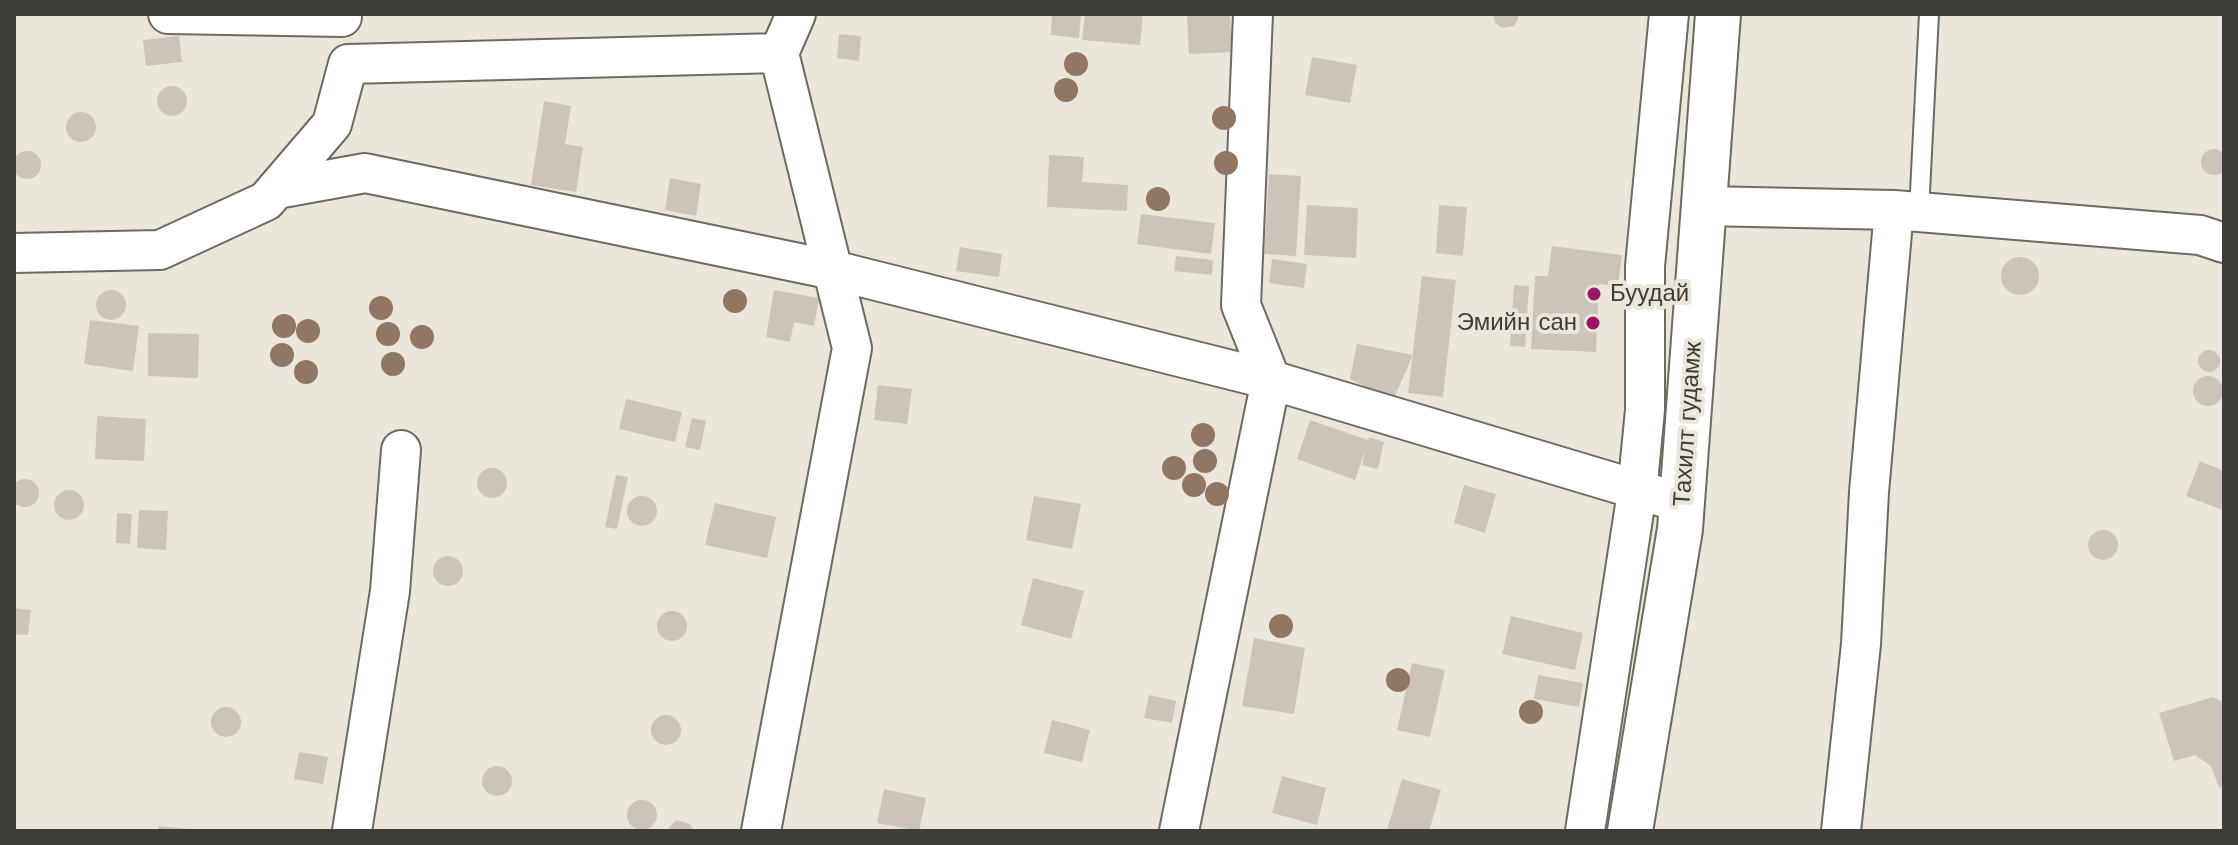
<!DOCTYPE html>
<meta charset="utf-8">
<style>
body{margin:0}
#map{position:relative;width:2238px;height:845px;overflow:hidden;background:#ebe6db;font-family:"Work Sans",sans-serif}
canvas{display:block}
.frame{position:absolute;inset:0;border:16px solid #3e3c38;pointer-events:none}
</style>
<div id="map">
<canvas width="2238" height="845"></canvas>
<div class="frame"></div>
</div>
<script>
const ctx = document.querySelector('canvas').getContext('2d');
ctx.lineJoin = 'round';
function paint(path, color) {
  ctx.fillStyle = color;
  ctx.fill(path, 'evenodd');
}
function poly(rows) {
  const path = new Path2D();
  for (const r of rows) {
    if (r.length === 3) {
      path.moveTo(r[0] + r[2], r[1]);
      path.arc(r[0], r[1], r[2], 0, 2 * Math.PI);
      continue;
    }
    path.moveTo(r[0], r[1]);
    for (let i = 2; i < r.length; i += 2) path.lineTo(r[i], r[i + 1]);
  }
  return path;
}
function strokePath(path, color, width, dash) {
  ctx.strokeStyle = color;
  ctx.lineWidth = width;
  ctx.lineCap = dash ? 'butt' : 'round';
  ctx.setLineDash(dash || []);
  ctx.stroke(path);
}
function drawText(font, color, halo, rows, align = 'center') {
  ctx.font = font + ' "Work Sans",sans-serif';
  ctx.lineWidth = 8;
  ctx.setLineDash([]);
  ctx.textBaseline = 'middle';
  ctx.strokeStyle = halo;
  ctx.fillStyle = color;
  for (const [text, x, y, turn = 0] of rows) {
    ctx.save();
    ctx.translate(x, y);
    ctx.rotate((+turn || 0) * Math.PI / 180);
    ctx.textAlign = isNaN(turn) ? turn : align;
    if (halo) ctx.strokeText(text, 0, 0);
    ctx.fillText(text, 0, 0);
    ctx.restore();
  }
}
paint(poly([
 [1052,14,1081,14,1079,38,1051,35],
 [1085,14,1143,14,1140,45,1082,40],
 [1187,14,1230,14,1232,52,1189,54],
 [1493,14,1518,14,1518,19,1514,26,1502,28,1495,23],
 [839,34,861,36,859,61,837,58],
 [179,36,182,62,146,66,143,40],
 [1312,57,1357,65,1350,103,1305,95],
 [172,101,15],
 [544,101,571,106,565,144,583,147,576,192,531,185],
 [81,127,15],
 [2214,162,13],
 [27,165,14],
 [1049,155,1084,157,1082,182,1128,185,1127,211,1047,207],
 [1269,174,1301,176,1296,256,1264,254],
 [670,178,701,184,696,216,665,210],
 [1307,205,1358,208,1356,258,1304,255],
 [1439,205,1467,207,1463,256,1436,253],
 [1141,214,1215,223,1211,254,1137,244],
 [1552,246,1622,255,1618,286,1599,284,1596,352,1531,349,1535,276,1548,276],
 [960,247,1002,254,999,277,956,271],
 [1176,256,1213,260,1212,275,1174,271],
 [2020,276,19],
 [1272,259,1307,264,1304,288,1269,283],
 [1422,276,1456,280,1443,397,1408,393],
 [1514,285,1529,286,1525,347,1510,346],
 [774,290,819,298,814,326,794,322,790,342,766,337],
 [111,305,15],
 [90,320,139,326,133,371,84,364],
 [148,333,199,334,198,378,148,376],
 [1357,344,1413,355,1393,400,1350,379],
 [2209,361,11],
 [2208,391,15],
 [878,385,912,389,907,424,874,420],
 [626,399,682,412,675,442,619,429],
 [97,416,146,419,144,461,95,459],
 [692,418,706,421,700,450,685,447],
 [1310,420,1368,440,1369,437,1384,442,1378,469,1362,465,1365,451,1355,480,1297,459],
 [2200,461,2224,471,2223,510,2186,496],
 [492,483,15],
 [616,475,628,477,617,529,605,527],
 [25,493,14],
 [1464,485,1496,494,1485,533,1454,523],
 [69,505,15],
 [1034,496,1081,504,1072,549,1026,540],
 [642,511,15],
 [715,503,776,517,767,558,705,545],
 [139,510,168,511,166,550,137,548],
 [117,513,132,514,130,544,116,543],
 [2103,545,15],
 [448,571,15],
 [1033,578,1084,591,1071,639,1021,625],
 [14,608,31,610,28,635,14,634],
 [672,626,15],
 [1511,616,1583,633,1575,670,1502,654],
 [1254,638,1305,648,1294,714,1242,706],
 [1412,663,1445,670,1430,737,1397,730],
 [1538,675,1583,683,1579,707,1534,699],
 [1149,695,1176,701,1172,723,1144,718],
 [2213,697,2224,703,2224,786,2219,788,2211,766,2195,755,2174,761,2159,713],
 [226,722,15],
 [666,730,15],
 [1052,720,1090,730,1082,762,1044,753],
 [299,752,328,757,323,784,294,779],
 [497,781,15],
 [1282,776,1326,788,1317,825,1272,813],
 [1402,779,1441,790,1429,831,1387,830],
 [884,789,926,798,919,831,877,823],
 [642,815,15],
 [676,820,690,824,694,831,666,831],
 [159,826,190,829,190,831,158,831]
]), '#ccc3ba');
const service = poly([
 [1919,212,1929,14]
]);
const minor = poly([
 [168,14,342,17],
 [277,189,365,173,833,270,1271,380,1682,503],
 [1704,206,1894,210,2200,235,2224,243],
 [14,253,160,250,266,201,332,124,348,64,779,53],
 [352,831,390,591,401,450],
 [761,831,852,348,779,53,796,14],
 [1179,831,1271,380,1241,305,1253,14],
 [1585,831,1637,492,1645,410,1645,266,1669,14],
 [1841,831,1861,644,1869,492,1894,210]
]);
const secondary = poly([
 [1630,831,1680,529,1718,14]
]);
strokePath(service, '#6d6a60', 22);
strokePath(minor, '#6d6a60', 42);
strokePath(secondary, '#6d6a60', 48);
strokePath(service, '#fff', 18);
strokePath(minor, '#fff', 38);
strokePath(secondary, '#fff', 44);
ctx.fillStyle = '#8f7764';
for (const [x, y] of [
 [1076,64],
 [1066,90],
 [1224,118],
 [1226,163],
 [1158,199],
 [735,301],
 [381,308],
 [284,326],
 [308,331],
 [388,334],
 [422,337],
 [282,355],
 [393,364],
 [306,372],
 [1203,435],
 [1205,461],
 [1174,468],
 [1194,485],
 [1217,494],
 [1281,626],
 [1398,680],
 [1531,712]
]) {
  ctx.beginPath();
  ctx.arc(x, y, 12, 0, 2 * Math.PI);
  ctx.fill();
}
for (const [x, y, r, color] of [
 [1594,294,8,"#9d1463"],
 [1593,323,8,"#9d1463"]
]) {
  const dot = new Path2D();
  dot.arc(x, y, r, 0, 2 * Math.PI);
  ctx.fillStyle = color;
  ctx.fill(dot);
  strokePath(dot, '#ebe6db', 3);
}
drawText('24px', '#3e3c38', '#ebe6db', [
 ["Буудай",1610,294],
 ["Эмийн сан",1577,323,"right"]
], 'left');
drawText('24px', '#3e3c38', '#ebe6db', [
 ["Тахилт гудамж",1688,424,-86]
]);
</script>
